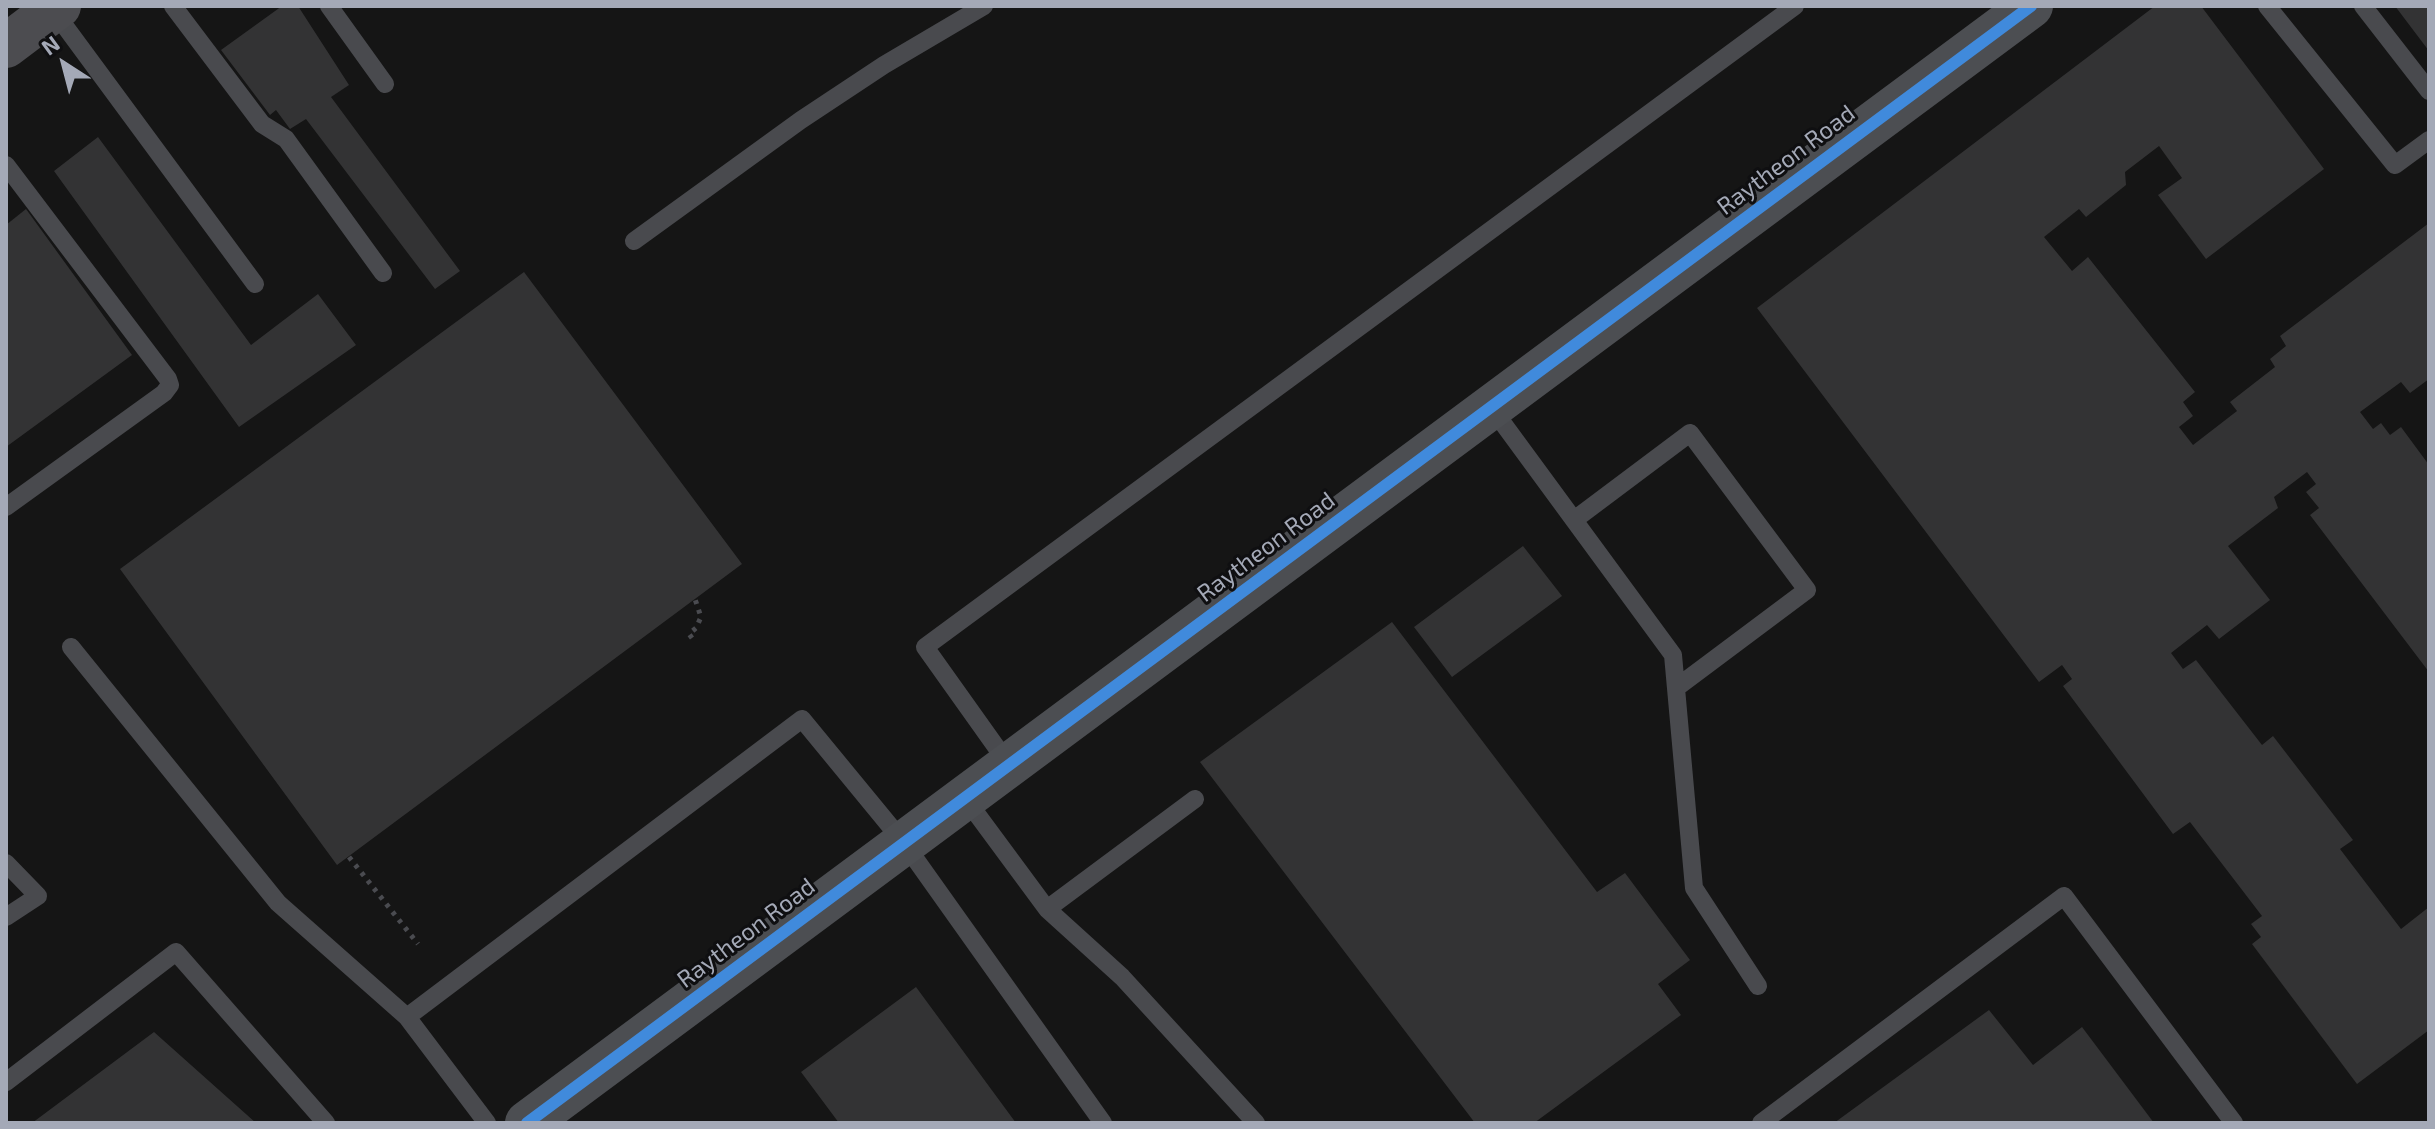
<!DOCTYPE html>
<style>
body{margin:0}
#map{position:relative;width:2435px;height:1129px;overflow:hidden;background:#151515;font-family:"Exo 2",sans-serif}
canvas{display:block}
.frame{position:absolute;inset:0;border:8px solid #a4a9b7;pointer-events:none}
.north{position:absolute;left:24px;top:24px;width:80px;height:80px;-webkit-text-stroke:6px #0f0f11;paint-order:stroke;rotate:324deg;font-size:22px;font-weight:700;line-height:32px;text-align:center;color:#a4a9b7}
.north::after{content:'';display:block;margin:auto;width:28px;height:36px;background:#a4a9b7;clip-path:polygon(50% 0,100% 100%,50% 72%,0 100%)}
</style>
<div id="map">
<canvas width="2435" height="1129"></canvas>
<div class="frame"></div>
<div class="north">N</div>
</div>
<script>
const ctx = document.querySelector('canvas').getContext('2d');
ctx.lineJoin = 'round';
function paint(path, color) {
  ctx.fillStyle = color;
  ctx.fill(path, 'evenodd');
}
function poly(rows) {
  const path = new Path2D();
  for (const r of rows) {
    path.moveTo(r[0], r[1]);
    for (let i = 2; i < r.length; i += 2) path.lineTo(r[i], r[i + 1]);
  }
  return path;
}
function strokePath(path, color, width, dash) {
  ctx.strokeStyle = color;
  ctx.lineWidth = width;
  ctx.lineCap = dash ? 'butt' : 'round';
  ctx.setLineDash(dash || []);
  ctx.stroke(path);
}
function drawText(font, color, halo, rows, align = 'center') {
  ctx.font = font + ' "Exo 2",sans-serif';
  ctx.lineWidth = 6;
  ctx.setLineDash([]);
  ctx.textBaseline = 'middle';
  ctx.strokeStyle = halo;
  ctx.fillStyle = color;
  for (const [text, x, y, turn = 0] of rows) {
    ctx.save();
    ctx.translate(x, y);
    ctx.rotate((+turn || 0) * Math.PI / 180);
    ctx.textAlign = isNaN(turn) ? turn : align;
    if (halo) ctx.strokeText(text, 0, 0);
    ctx.fillText(text, 0, 0);
    ctx.restore();
  }
}
paint(poly([
 [282,6,298,6,349,85,331,97,460,271,435,289,306,119,290,129,276,110,270,115,221,50],
 [2155,6,2201,6,2324,169,2206,259,2158,195,2182,178,2159,146,2125,172,2126,185,2086,217,2079,209,2044,237,2072,271,2088,257,2195,392,2183,402,2193,416,2179,427,2193,445,2237,411,2230,402,2275,367,2270,359,2286,346,2280,336,2429,223,2429,379,2410,393,2401,382,2360,412,2373,429,2381,423,2390,435,2401,427,2429,465,2429,672,2310,515,2319,508,2306,492,2316,484,2307,472,2274,497,2278,508,2228,546,2270,600,2219,639,2207,625,2171,653,2183,669,2196,660,2262,745,2273,736,2353,840,2340,849,2401,929,2429,907,2429,1030,2357,1084,2252,944,2261,937,2251,924,2262,916,2190,822,2173,834,2063,686,2072,679,2062,665,2039,682,1757,308],
 [2395,6,2429,6,2429,51],
 [98,137,251,345,318,294,356,345,239,427,54,171],
 [26,209,132,355,6,447,6,225],
 [524,272,742,564,337,865,120,569],
 [1523,546,1562,596,1452,677,1414,627],
 [1392,622,1597,892,1625,873,1690,960,1658,984,1681,1015,1534,1123,1475,1123,1200,762],
 [916,987,1016,1123,839,1123,801,1072],
 [1989,1010,2033,1065,2082,1027,2154,1123,1834,1123],
 [154,1032,256,1123,32,1123]
]), '#333334');
strokePath(poly([
 [692,638,689,634,696,628,701,617,695,599],
 [349,857,418,944]
]), '#4a4b50', 5, [4, 6]);
strokePath(poly([
 [173,6,262,124,286,139,383,273],
 [329,6,385,84],
 [2267,6,2395,165,2429,140],
 [2363,6,2429,91],
 [53,10,255,284],
 [6,165,168,379,170,385,164,393,6,507],
 [634,241,801,120,884,65,984,6],
 [1491,407,1673,655,1694,888,1758,986],
 [1574,520,1690,433,1807,590,1676,688],
 [71,647,278,903,407,1017],
 [1009,765,925,647,1795,6],
 [965,798,1047,909,1195,799],
 [6,863,38,896,6,917],
 [1047,909,1122,977,1256,1123],
 [6,1082,176,952,326,1123],
 [487,1123,407,1017,802,719,904,843,1103,1123],
 [1761,1123,2064,896,2234,1123]
]), '#494a4e', 18);
strokePath(poly([
 [527,1123,2031,6]
]), '#4c4e52', 44);
strokePath(poly([
 [6,46,59,6]
]), '#4c4c50', 44);
strokePath(poly([
 [527,1123,2031,6]
]), '#408adc', 12);
drawText('24px', '#a4a9b7', '#0f0f11', [
 ["Raytheon Road",1786,160,-37],
 ["Raytheon Road",1266,547,-37],
 ["Raytheon Road",746,933,-37]
]);
</script>
